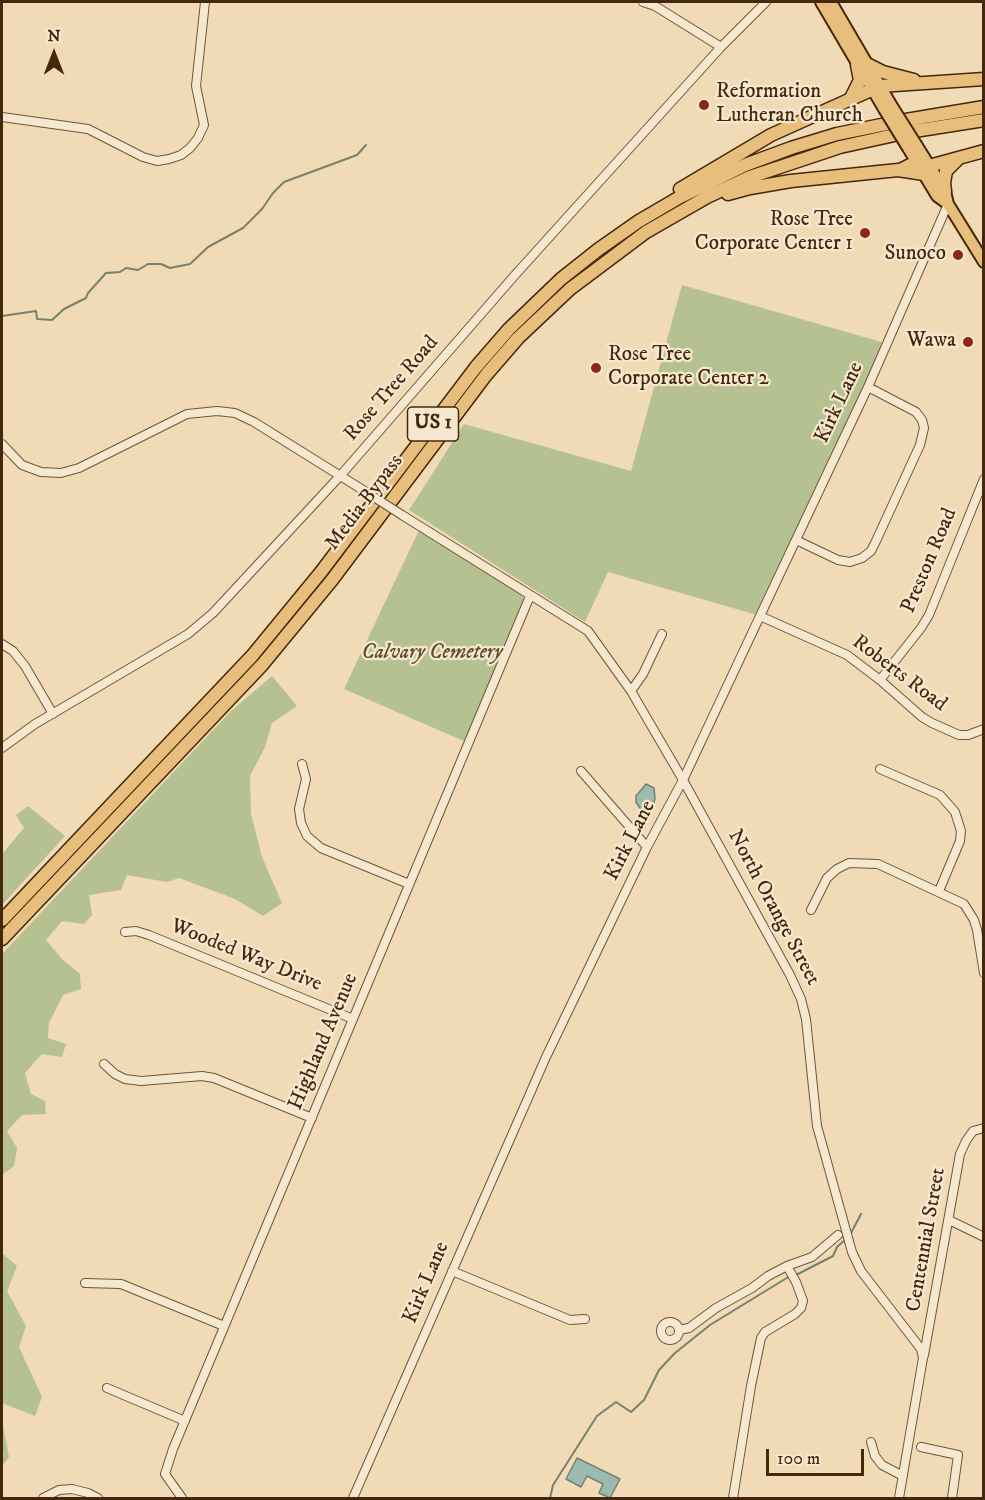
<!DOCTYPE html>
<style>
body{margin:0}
#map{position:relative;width:985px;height:1500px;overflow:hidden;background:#f1dbb7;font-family:"IM FELL DW Pica",serif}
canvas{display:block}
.frame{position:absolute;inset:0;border:3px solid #44270c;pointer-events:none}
.north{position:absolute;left:24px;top:24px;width:60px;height:60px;-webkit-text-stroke:4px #f6e8d0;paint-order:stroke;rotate:0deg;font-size:16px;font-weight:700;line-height:24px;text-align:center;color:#44270c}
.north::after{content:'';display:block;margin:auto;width:21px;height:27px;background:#44270c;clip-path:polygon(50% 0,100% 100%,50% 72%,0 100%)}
.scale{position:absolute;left:766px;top:1449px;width:98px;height:27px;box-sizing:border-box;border:3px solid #44270c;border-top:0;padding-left:8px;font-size:18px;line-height:21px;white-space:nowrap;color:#44270c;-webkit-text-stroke:4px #f6e8d0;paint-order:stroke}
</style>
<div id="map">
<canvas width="985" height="1500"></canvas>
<div class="frame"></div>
<div class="north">N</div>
<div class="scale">100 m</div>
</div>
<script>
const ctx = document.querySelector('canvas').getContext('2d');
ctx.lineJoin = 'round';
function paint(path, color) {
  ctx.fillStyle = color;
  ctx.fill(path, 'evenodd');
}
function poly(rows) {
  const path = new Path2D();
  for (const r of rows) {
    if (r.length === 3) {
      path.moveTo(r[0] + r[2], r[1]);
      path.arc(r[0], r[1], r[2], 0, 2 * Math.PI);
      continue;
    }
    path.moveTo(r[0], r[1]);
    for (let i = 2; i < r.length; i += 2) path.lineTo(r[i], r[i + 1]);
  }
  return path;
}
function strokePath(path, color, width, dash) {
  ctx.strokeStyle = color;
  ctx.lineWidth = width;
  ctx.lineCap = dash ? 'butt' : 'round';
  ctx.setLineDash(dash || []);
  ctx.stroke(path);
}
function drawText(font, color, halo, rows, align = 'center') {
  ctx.font = font + ' "IM FELL DW Pica",serif';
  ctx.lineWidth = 4.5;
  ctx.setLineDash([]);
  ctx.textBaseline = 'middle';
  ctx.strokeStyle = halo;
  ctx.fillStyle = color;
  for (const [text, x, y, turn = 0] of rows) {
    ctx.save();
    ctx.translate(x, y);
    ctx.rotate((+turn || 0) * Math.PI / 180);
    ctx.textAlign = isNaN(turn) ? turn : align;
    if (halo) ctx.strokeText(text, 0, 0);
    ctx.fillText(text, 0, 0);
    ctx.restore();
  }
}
paint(poly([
 [682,285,885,343,757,615,608,572,585,622,409,510,464,424,631,471],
 [419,530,521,594,523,598,524,604,466,742,344,689],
 [272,676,297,706,272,723,265,747,250,776,251,814,262,857,282,903,263,916,235,899,179,878,167,882,127,875,121,890,89,895,92,915,84,924,62,921,46,940,62,959,80,974,81,989,63,995,49,1023,48,1038,66,1044,62,1057,42,1054,25,1073,31,1094,45,1101,46,1114,22,1115,7,1131,17,1148,14,1166,2,1175,2,954,231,711],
 [28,806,65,836,2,905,2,854,24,828,16,815],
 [2,1253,17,1266,7,1291,26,1326,19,1347,42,1397,35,1416,2,1403],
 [2,1420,9,1457,2,1466]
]), '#b6c191');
const water = poly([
 [646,784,654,788,655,798,654,803,648,809,641,810,636,802,636,796,646,784],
 [577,1458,620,1479,610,1498,599,1493,603,1484,587,1476,581,1487,566,1479,577,1458]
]);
paint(water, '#9bbbaf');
strokePath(water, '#78806e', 1.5);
strokePath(poly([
 [2,316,36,311,37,319,52,320,64,309,86,298,88,293,106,273,120,272,126,268,138,270,148,264,161,264,170,268,190,264,208,247,243,228,262,209,273,193,284,182,357,155,366,145],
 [850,1235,861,1214],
 [796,1275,833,1256,837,1247,846,1239],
 [550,1498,553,1485,597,1416,616,1402,631,1412,644,1400,659,1370,675,1353,710,1325,790,1276]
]), '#78806e', 2);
const minor = poly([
 [643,2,655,6,721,47],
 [2,117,88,129,143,157,157,161,169,159,181,155,190,148,198,138,204,125,196,86,205,2],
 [2,444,22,465,41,472,61,473,79,468,187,414,217,411,235,413,254,422,363,490],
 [402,515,588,631,631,691,683,780,790,975,801,999,806,1019,817,1126,852,1252,861,1271,921,1349,923,1358,899,1498],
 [796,540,838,560,850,562,862,558,871,551,876,541,920,445,924,428,922,420,916,412,868,387],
 [760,616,847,655,880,680,922,717,932,723,959,735,968,735,984,729],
 [2,644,13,651,25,666,53,714],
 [880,680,921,628,929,615,984,479],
 [631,691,643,674,662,634],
 [2,748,35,724,188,634,213,613,340,476,515,275,721,47,766,2],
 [302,764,306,779,299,809,301,823,307,836,321,848,409,884],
 [880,769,940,795,955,812,961,831,960,841,939,891],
 [581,771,647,847],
 [811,910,827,878,837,869,849,863,878,864,964,904,974,920,977,930,984,973],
 [125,932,136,931,149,935,353,1019],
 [104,1064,115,1074,125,1079,141,1081,202,1076,214,1078,312,1118],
 [949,1220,984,1237],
 [452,1271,570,1320,585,1319],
 [85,1283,121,1284,224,1326],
 [670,1331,9],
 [679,1330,689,1328,716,1308,752,1288,768,1276,787,1266,812,1257,838,1235],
 [924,1355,960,1154,966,1141,973,1131,984,1128],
 [107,1388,185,1421],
 [871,1442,875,1456,882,1465,903,1476],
 [921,1447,958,1455,952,1498],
 [43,1498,59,1490,72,1489,88,1493,98,1498],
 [182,1498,165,1474,173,1449,530,596],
 [353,1498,546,1057,647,847,683,780,760,616,868,387,948,204],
 [733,1498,751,1386,761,1338,765,1332,795,1314,801,1308,803,1301,796,1282,787,1266]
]);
const major = poly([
 [821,2,884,109],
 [831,2,893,108],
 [917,146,945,191,948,204,984,262],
 [908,148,937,196,948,204]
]);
const highway = poly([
 [869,65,883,72,914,80],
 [851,98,860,80,857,65],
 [900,170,916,162,929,166,984,151],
 [680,189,771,135,880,86,984,79],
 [945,191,944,183,946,171,958,159],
 [728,194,750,188,791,181,898,170,924,174],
 [2,920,252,656,321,572,476,367,509,329,561,279,599,249,639,221,680,197,745,165,791,148,837,134,906,120,984,107],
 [2,939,262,665,332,580,486,375,518,338,570,289,646,232,707,197,750,177,840,147,908,132,984,120]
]);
strokePath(minor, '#6f5437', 10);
strokePath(major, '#44270c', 14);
strokePath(highway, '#44270c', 15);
strokePath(minor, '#f6e8d0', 8);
strokePath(major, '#e8be7c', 10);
strokePath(highway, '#e8be7c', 12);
const minorBridge = poly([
 [363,490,402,515]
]);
const majorBridge = poly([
 [893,108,917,146],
 [884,109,908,148]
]);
strokePath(minorBridge, '#6f5437', 10, []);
strokePath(majorBridge, '#44270c', 14, []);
strokePath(minorBridge, '#f6e8d0', 8);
strokePath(majorBridge, '#e8be7c', 10);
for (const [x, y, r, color] of [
 [704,105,6,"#8f2418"],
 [865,233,6,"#8f2418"],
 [958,255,6,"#8f2418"],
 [968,342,6,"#8f2418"],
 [596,368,6,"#8f2418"]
]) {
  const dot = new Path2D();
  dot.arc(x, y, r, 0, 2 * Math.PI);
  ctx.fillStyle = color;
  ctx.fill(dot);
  strokePath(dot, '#f6e8d0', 2);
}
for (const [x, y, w] of [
 [433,424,51]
]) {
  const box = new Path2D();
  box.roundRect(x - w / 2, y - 17, w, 34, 4.5);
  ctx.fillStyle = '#f6e8d0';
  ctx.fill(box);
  strokePath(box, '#44270c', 1.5);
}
drawText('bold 20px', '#44270c', null, [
 ["US 1",433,424]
]);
drawText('21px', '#44270c', '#f6e8d0', [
 ["Reformation",716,93,"left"],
 ["Lutheran Church",716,117,"left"],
 ["Rose Tree",853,221],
 ["Corporate Center 1",853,245],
 ["Sunoco",946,255],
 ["Wawa",956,342],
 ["Rose Tree",608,356,"left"],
 ["Corporate Center 2",608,380,"left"]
], 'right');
drawText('21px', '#44270c', '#f6e8d0', [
 ["Rose Tree Road",392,389,-49],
 ["Kirk Lane",840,403,-65],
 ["Media Bypass",365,503,-53],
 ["Preston Road",930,561,-67],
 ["Roberts Road",899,674,37],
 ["Kirk Lane",631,841,-63],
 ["North Orange Street",773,908,62],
 ["Wooded Way Drive",246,956,22],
 ["Highland Avenue",324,1042,-67],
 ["Centennial Street",927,1240,-80],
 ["Kirk Lane",427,1283,-67]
]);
drawText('italic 21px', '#604e2d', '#f6e8d0', [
 ["Calvary Cemetery",432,654]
]);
</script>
